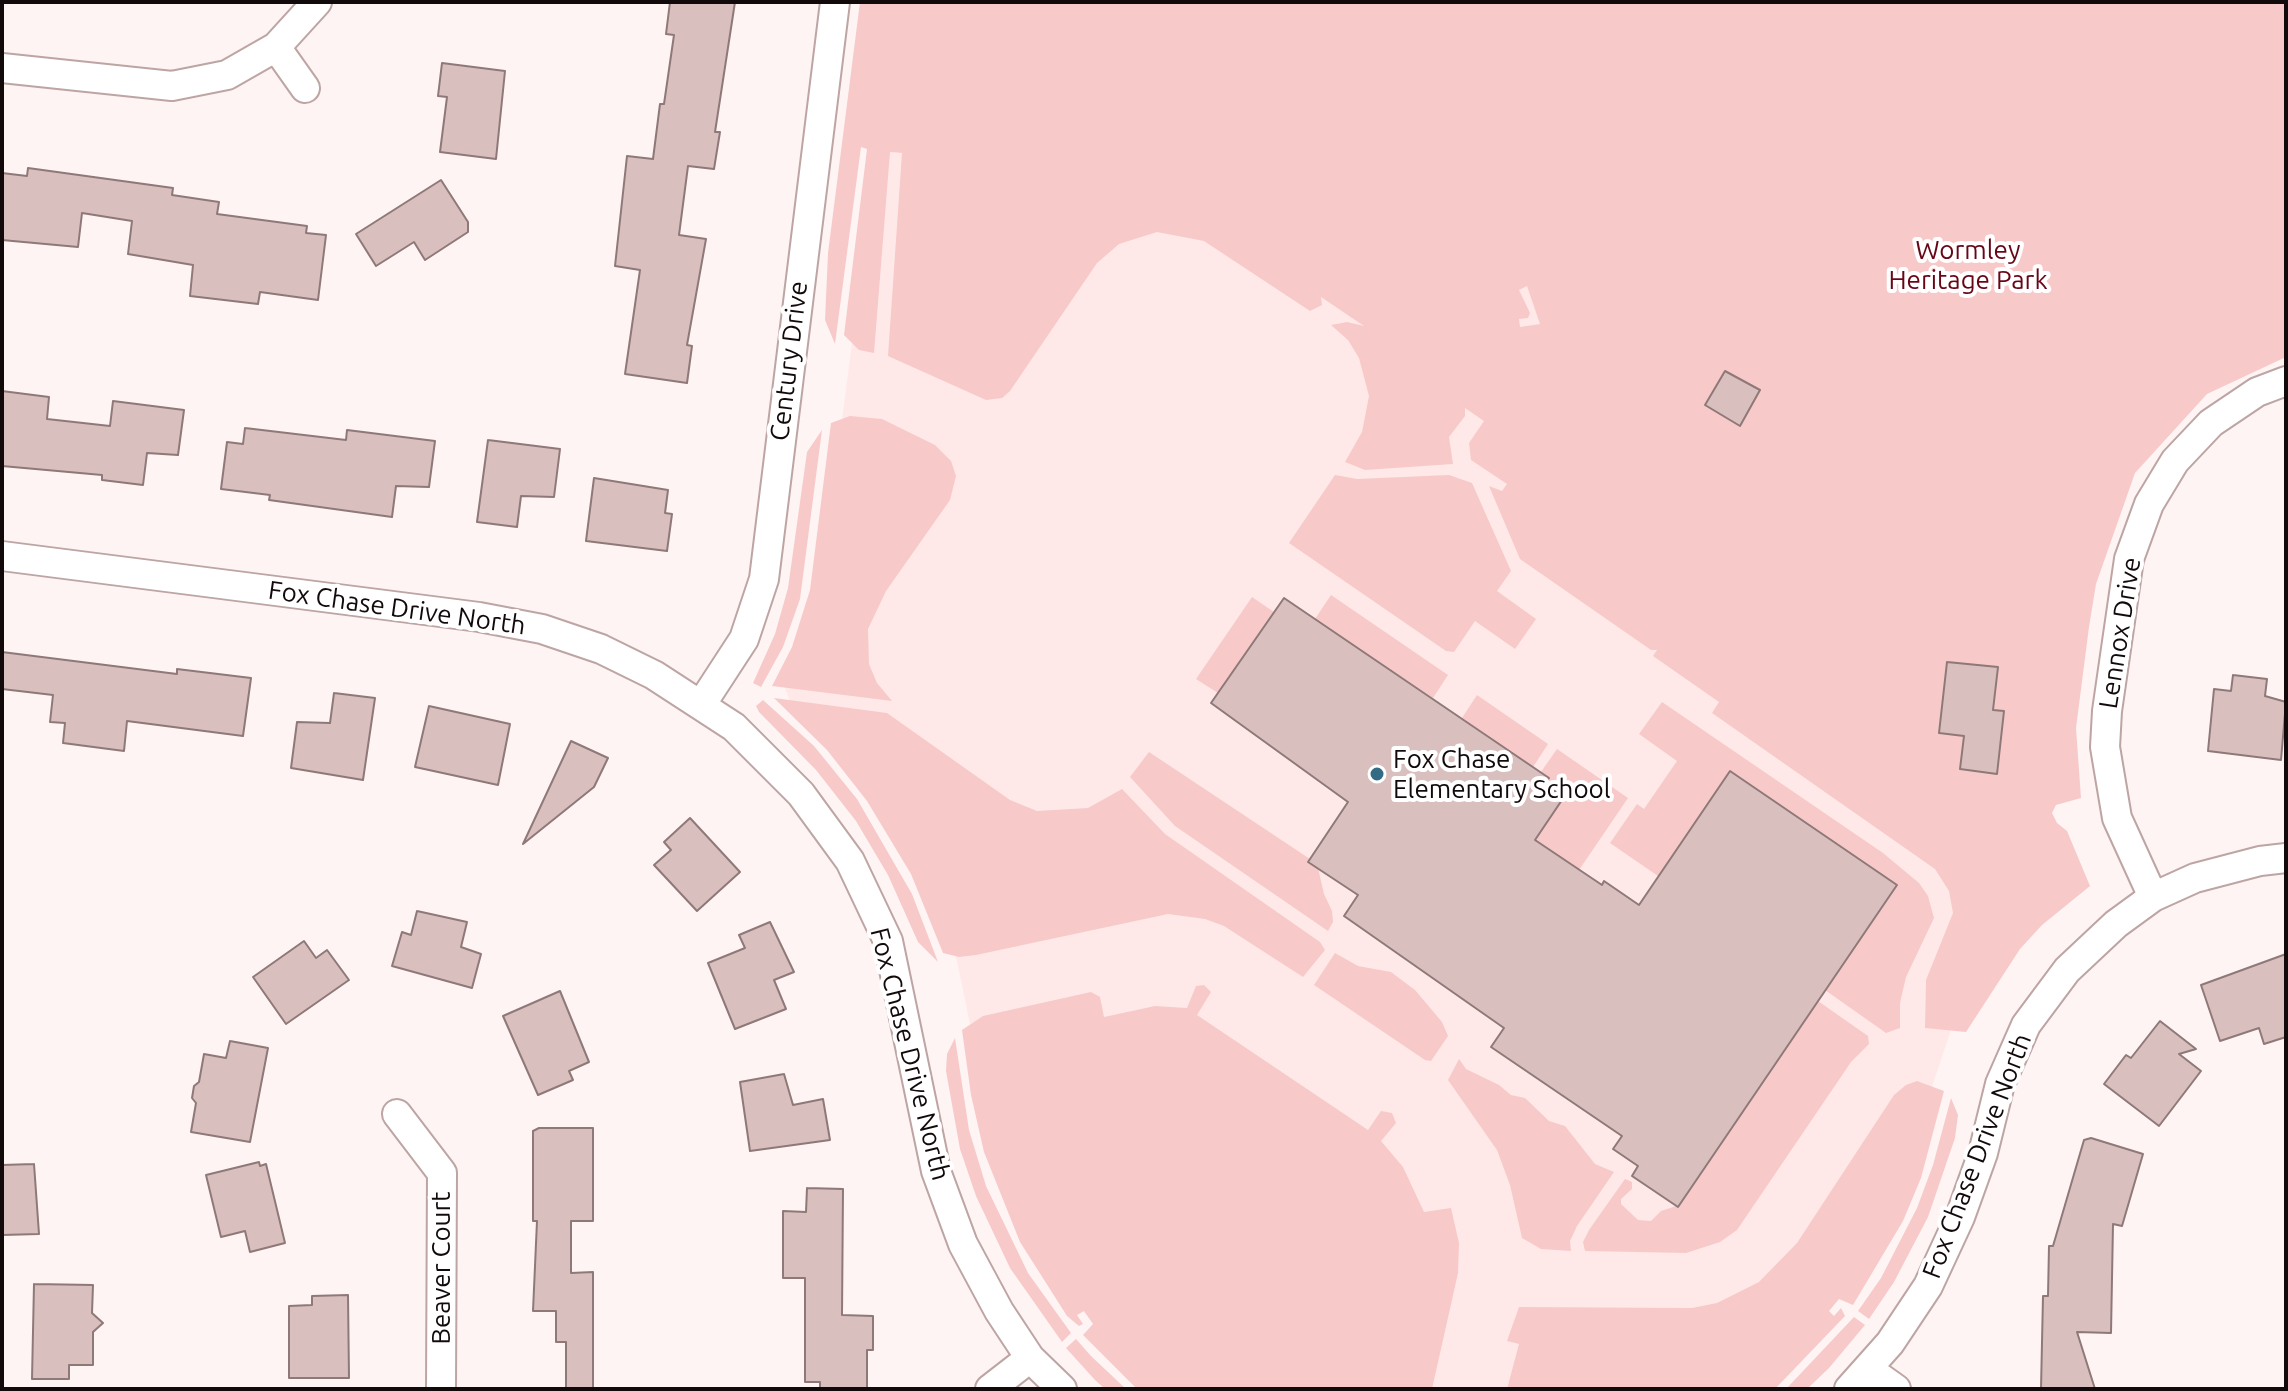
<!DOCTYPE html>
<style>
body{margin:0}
#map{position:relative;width:2288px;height:1391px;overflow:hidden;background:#fef4f3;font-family:Ubuntu,sans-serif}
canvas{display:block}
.frame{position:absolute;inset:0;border:4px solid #120a0a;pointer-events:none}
</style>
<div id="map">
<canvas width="2288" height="1391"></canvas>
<div class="frame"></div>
</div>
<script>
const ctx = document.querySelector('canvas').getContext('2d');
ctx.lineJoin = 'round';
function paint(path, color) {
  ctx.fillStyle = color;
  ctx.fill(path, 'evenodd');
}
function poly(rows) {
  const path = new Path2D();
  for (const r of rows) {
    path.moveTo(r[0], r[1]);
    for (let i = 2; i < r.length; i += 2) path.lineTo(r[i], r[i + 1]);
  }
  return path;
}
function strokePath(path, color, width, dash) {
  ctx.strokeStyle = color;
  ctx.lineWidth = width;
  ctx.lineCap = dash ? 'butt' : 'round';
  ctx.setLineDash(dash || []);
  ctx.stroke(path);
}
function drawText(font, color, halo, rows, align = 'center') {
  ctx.font = font + ' Ubuntu,sans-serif';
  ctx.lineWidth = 8;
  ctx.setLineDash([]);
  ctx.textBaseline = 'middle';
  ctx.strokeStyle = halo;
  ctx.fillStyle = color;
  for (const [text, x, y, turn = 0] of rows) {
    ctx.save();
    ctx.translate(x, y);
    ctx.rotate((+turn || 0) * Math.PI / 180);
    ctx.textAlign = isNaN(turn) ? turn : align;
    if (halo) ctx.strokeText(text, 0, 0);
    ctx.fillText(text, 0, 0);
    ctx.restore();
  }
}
paint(poly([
 [877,150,1155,188,1367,327,1535,283,2012,937,1952,1027,1900,1183,1744,1389,1162,1389,1140,1376,1052,1276,980,1072,953,942,906,839,792,706,783,683,815,629]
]), '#fee9e8');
paint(poly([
 [860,2,2286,2,2286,357,2207,394,2135,473,2096,584,2089,627,2076,728,2081,798,2056,805,2052,813,2057,823,2067,831,2090,886,2042,925,2020,949,1966,1032,1925,1028,1926,980,1953,913,1949,891,1935,869,1712,713,1719,702,1653,656,1657,650,1651,650,1520,559,1489,486,1502,491,1507,484,1471,460,1469,443,1484,421,1465,408,1465,416,1449,437,1453,464,1365,470,1345,462,1362,432,1369,396,1359,358,1348,340,1331,325,1347,322,1364,326,1321,297,1322,305,1310,311,1204,241,1157,232,1119,244,1097,263,1010,391,1002,398,986,400,888,356,902,153,890,152,874,353,859,350,844,335,867,149,861,147,835,344,825,320,828,253],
 [1527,286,1540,324,1520,327,1519,319,1528,318,1530,313,1519,290],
 [850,416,882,419,935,445,951,461,956,476,950,500,886,591,868,629,869,664,877,683,892,701,772,686,792,647,810,590,831,423],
 [822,430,800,599,783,647,761,687,753,683,775,634,788,588,807,452],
 [1335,475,1357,479,1449,475,1472,483,1511,571,1497,591,1536,619,1515,649,1475,621,1454,652,1446,651,1289,543],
 [1331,595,1448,675,1433,698,1315,619],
 [1252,597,1274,612,1218,693,1196,679],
 [1477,695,1548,744,1533,767,1462,718],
 [774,698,887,713,1010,800,1037,811,1088,808,1122,789,1165,834,1320,942,1325,950,1303,977,1224,926,1205,919,1168,914,976,955,959,957,943,953,911,874,867,801,827,750],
 [763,700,814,746,857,799,912,894,938,962,918,942,888,875,856,821,816,770,759,712,756,706],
 [1662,702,1883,853,1919,883,1928,896,1934,918,1906,977,1900,1003,1900,1028,1886,1033,1825,990,1897,885,1731,772,1658,876,1610,843,1637,804,1644,809,1677,761,1639,734],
 [1557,749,1628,798,1579,870,1535,840,1564,798,1544,784,1549,778,1541,772],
 [1149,752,1310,859,1318,868,1324,894,1332,911,1333,922,1328,931,1175,826,1130,777],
 [1335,953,1358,966,1391,972,1415,990,1442,1022,1448,1036,1431,1061,1425,1060,1314,985],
 [1204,985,1211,992,1197,1015,1368,1130,1381,1111,1392,1113,1396,1123,1381,1141,1403,1167,1424,1212,1451,1208,1459,1243,1458,1273,1432,1389,1137,1389,1083,1335,1093,1324,1084,1311,1077,1315,1083,1324,1079,1326,1067,1316,1020,1242,984,1152,971,1095,962,1030,983,1016,1091,992,1100,997,1104,1017,1155,1006,1187,1008,1196,986],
 [1818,1001,1868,1036,1869,1044,1851,1062,1737,1230,1720,1242,1686,1253,1585,1251,1583,1242,1589,1230,1625,1179,1632,1182,1632,1189,1621,1199,1621,1204,1638,1220,1651,1221,1661,1211,1676,1206],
 [955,1038,969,1130,986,1186,1028,1273,1071,1333,1062,1342,1010,1268,976,1196,960,1149,946,1071,947,1054],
 [1459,1059,1466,1069,1499,1085,1511,1095,1525,1098,1549,1121,1565,1126,1595,1164,1614,1172,1577,1226,1570,1241,1571,1251,1541,1249,1522,1238,1510,1185,1497,1150,1448,1080],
 [1917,1081,1944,1091,1921,1178,1903,1221,1853,1305,1839,1299,1829,1311,1834,1316,1841,1308,1845,1316,1775,1389,1507,1389,1519,1344,1507,1341,1519,1307,1692,1308,1717,1303,1759,1282,1797,1243,1894,1095,1906,1085],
 [1951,1098,1958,1115,1955,1138,1928,1217,1894,1282,1869,1319,1858,1311,1881,1278,1917,1208,1933,1165],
 [1854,1317,1865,1325,1829,1368,1807,1389,1786,1389],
 [1076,1339,1091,1356,1126,1389,1105,1389,1095,1380,1066,1348]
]), '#f7cac9');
const building = poly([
 [670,2,735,2,715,132,720,132,714,169,688,166,679,235,706,239,687,345,692,346,687,383,625,374,640,270,615,266,627,156,653,159,660,104,664,104,674,35,666,34,670,2],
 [442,63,505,71,496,159,440,152,447,97,438,96,442,63],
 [28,168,173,188,172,195,219,202,217,214,307,226,306,233,326,235,318,300,260,292,258,304,190,296,193,265,128,254,132,221,82,213,78,247,2,240,2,173,27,176,28,168],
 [441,180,468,222,468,232,425,260,414,242,376,266,356,234,441,180],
 [1725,371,1760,390,1740,426,1705,405,1725,371],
 [2,391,49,397,47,419,110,426,113,401,184,410,178,455,147,453,143,485,102,480,102,475,2,466,2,391],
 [245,428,346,440,347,430,435,441,429,487,396,486,392,517,269,500,270,495,221,489,227,442,243,444,245,428],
 [488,440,560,449,554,497,521,496,517,527,477,522,488,440],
 [594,478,668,490,665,513,672,514,667,551,586,541,594,478],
 [1284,598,1549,778,1544,784,1564,797,1535,840,1602,885,1604,881,1639,905,1730,771,1897,885,1678,1207,1632,1176,1638,1166,1613,1149,1622,1136,1491,1047,1504,1028,1344,916,1358,895,1308,862,1348,802,1211,703,1284,598],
 [2,652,177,674,177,669,251,678,243,736,127,721,124,751,63,743,65,723,50,722,53,695,2,689,2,652],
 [1947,662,1998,667,1993,710,2004,711,1997,774,1960,769,1964,736,1939,733,1947,662],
 [2233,675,2267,679,2265,696,2286,702,2281,760,2208,751,2214,689,2231,691,2233,675],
 [334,693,375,698,363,780,291,768,297,722,330,723,334,693],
 [429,706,510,724,498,785,415,767,429,706],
 [571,741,608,758,594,787,523,844,571,741],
 [690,818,740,872,697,911,654,865,671,850,664,842,690,818],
 [417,911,467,922,461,947,481,954,472,988,392,966,402,932,411,935,417,911],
 [770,922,794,972,774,980,786,1009,735,1029,708,963,745,948,739,935,770,922],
 [304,941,316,958,327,950,349,980,286,1024,253,977,304,941],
 [2286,954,2286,1037,2264,1044,2259,1028,2220,1041,2201,985,2286,954],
 [560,991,589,1062,569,1071,573,1080,538,1095,503,1016,560,991],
 [2160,1021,2196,1049,2179,1054,2201,1071,2159,1126,2104,1084,2126,1055,2131,1058,2160,1021],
 [230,1041,268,1048,250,1142,191,1132,196,1103,192,1098,194,1086,199,1082,204,1054,226,1058,230,1041],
 [784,1074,793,1105,823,1099,830,1140,750,1151,740,1082,784,1074],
 [539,1128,593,1128,593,1221,571,1221,571,1273,593,1272,593,1389,566,1389,566,1342,556,1342,556,1311,533,1311,537,1221,533,1221,533,1131,539,1128],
 [2091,1138,2143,1154,2122,1226,2113,1224,2111,1333,2077,1332,2095,1389,2041,1389,2043,1296,2048,1296,2049,1246,2053,1246,2084,1140,2091,1138],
 [259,1162,260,1166,266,1164,285,1243,250,1252,245,1231,221,1237,206,1175,259,1162],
 [34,1164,39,1234,2,1235,2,1165,34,1164],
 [807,1188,843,1189,842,1315,873,1316,873,1350,867,1350,867,1389,820,1389,820,1382,805,1382,805,1278,783,1278,783,1211,806,1212,807,1188],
 [34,1284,93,1285,92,1313,103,1323,93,1332,93,1365,69,1365,69,1379,32,1379,34,1284],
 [348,1295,349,1378,289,1378,289,1306,312,1305,312,1296,348,1295]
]);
paint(building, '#d9c0bf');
strokePath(building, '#8f7878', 2);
const minor = poly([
 [276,47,305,88],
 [2,68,172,86,227,75,276,47,317,2],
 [2,556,479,617,542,629,601,649,654,675,734,727,801,794,850,861,888,941,936,1171,963,1244,999,1311,1030,1358,1062,1389],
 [701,705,744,639,764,579,835,2],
 [2153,897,2117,818,2105,747,2107,711,2129,559,2149,504,2175,461,2211,423,2257,392,2286,381],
 [397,1114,442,1173,441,1389],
 [1868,1369,1896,1389],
 [990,1389,1030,1358],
 [1849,1389,1890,1343,1928,1286,1960,1217,1983,1153,2000,1084,2026,1025,2067,970,2116,924,2153,897,2195,878,2260,861,2286,858]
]);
strokePath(minor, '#bda5a4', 32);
strokePath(minor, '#fff', 28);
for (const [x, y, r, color] of [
 [1377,774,8,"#336b85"]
]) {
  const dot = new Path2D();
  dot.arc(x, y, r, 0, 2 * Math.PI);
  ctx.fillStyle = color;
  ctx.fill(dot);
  strokePath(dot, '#fff', 3);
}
drawText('26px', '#680617', '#fff', [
 ["Wormley",1968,250],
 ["Heritage Park",1968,280]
]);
drawText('26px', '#120a0a', '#fff', [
 ["Century Drive",789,361,-83],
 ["Fox Chase Drive North",397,608,8],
 ["Lennox Drive",2120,633,-81],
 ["Fox Chase Drive North",910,1054,76],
 ["Fox Chase Drive North",1977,1156,-69],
 ["Beaver Court",441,1268,-90]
]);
drawText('26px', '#120a0a', '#fff', [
 ["Fox Chase",1393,759],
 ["Elementary School",1393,789]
], 'left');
</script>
